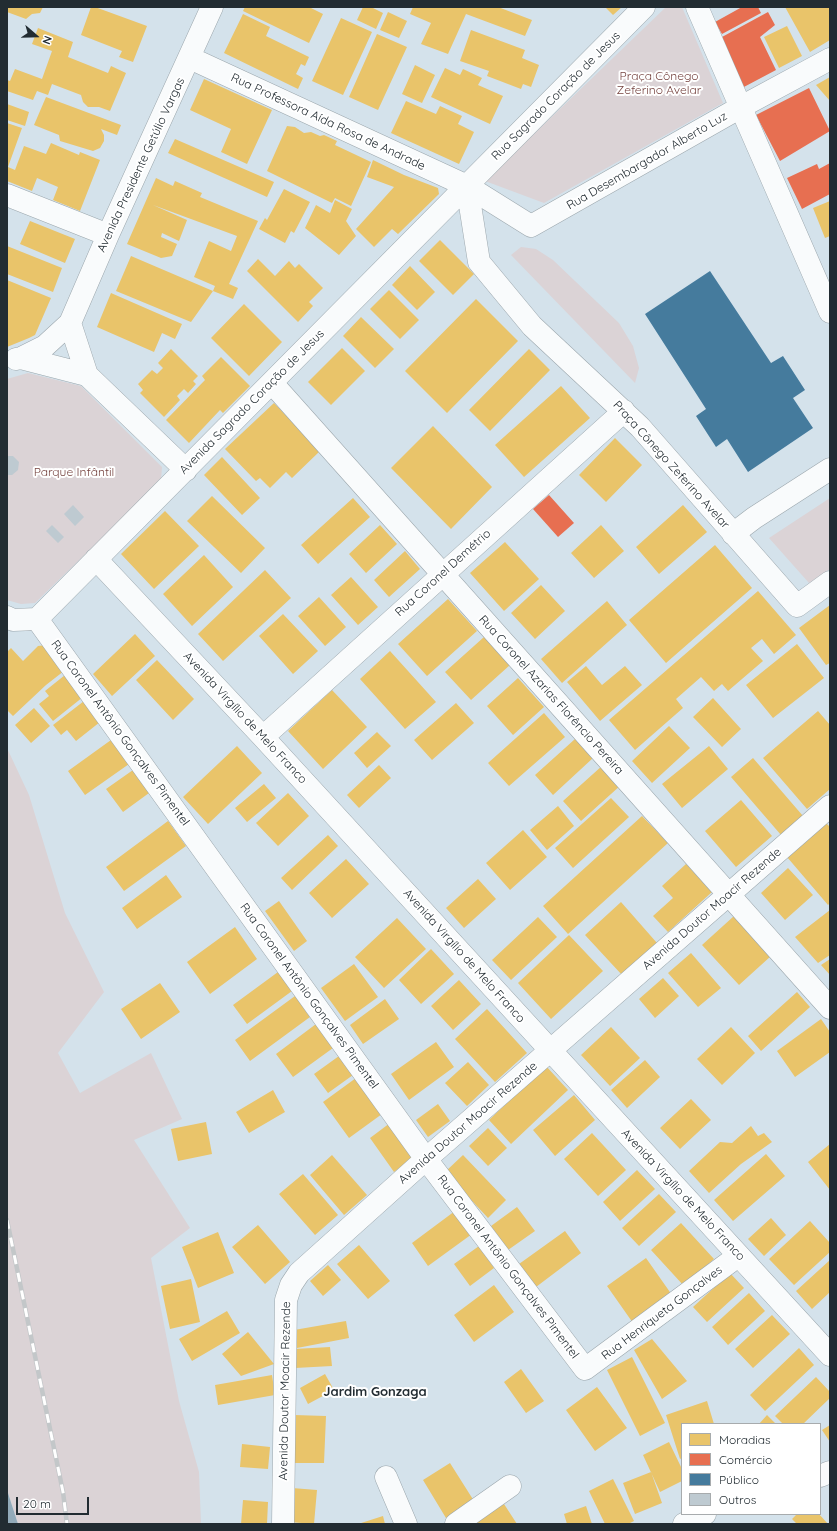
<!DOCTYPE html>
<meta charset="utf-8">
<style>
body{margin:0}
#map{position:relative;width:837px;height:1531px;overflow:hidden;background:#d4e2eb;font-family:Quicksand,sans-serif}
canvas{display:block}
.frame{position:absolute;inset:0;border:8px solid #222c32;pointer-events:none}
.legend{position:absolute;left:681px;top:1423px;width:140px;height:92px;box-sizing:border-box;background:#fff;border:1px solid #a7abad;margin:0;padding:5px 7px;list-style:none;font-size:12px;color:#222c32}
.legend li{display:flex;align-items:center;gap:8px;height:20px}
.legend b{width:20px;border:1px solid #a7abad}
.north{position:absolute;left:16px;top:16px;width:40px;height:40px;-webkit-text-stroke:3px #fff;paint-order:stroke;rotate:110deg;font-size:11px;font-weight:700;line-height:16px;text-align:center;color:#222c32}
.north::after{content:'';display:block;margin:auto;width:14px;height:18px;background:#222c32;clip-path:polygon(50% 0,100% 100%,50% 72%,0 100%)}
.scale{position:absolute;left:16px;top:1497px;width:73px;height:18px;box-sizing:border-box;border:2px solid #222c32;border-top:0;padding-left:5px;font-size:12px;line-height:14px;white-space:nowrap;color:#222c32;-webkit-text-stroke:3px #fff;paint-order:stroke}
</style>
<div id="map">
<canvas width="837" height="1531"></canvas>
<div class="frame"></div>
<ul class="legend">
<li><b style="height:11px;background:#e9c46a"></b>Moradias</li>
<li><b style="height:11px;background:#e76f51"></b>Comércio</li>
<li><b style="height:11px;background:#457b9d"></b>Público</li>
<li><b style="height:11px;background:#becad1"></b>Outros</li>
</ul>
<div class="north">N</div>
<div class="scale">20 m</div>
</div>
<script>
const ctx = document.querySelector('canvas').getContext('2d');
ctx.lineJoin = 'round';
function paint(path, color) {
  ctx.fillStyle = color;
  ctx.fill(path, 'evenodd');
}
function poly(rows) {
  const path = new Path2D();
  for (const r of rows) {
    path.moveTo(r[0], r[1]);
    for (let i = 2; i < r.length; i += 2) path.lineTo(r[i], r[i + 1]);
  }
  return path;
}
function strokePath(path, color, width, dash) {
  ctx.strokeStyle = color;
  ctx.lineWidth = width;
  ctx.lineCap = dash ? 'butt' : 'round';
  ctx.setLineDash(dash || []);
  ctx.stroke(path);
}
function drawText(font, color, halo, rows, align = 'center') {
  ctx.font = font + ' Quicksand,sans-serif';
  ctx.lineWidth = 4;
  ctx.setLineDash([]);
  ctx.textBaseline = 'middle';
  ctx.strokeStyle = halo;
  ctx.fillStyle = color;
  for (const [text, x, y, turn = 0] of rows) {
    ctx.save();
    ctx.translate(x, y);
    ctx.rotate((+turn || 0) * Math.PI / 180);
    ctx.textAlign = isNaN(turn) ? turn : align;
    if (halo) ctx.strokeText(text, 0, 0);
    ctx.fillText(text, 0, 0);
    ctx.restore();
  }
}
paint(poly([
 [666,7,682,7,723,103,544,203,485,181],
 [521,247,536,249,553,260,619,323,633,346,639,368,635,383,511,255],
 [28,373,81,386,162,467,161,481,35,603,21,604,7,600,7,379],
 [830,498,830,569,809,583,769,538],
 [7,748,29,795,65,913,104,992,58,1053,80,1093,151,1053,182,1119,134,1140,190,1228,151,1258,179,1401,199,1472,201,1524,18,1524,7,1490]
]), '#dbd3d6');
paint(poly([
 [7,1490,18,1524,7,1524]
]), '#92aab9');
paint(poly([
 [8,7,43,7,40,13,32,14,26,19,7,12],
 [91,7,95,7,147,26,133,62,119,57,122,51,81,35],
 [245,7,309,7,323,14,309,43,243,11],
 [363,7,371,7,383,13,376,29,357,20],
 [413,7,498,7,532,20,525,36,466,14,448,54,421,44,431,23,410,14],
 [605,7,622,7,613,15],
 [785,7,830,7,830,40,810,52],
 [388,12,407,21,399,38,380,30],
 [243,14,270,27,266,36,309,57,305,66,301,64,296,74,303,78,298,89,224,53],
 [341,18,372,32,343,95,312,81],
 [787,26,802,56,779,68,764,37],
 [38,28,73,42,68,57,108,73,111,66,126,73,110,111,99,107,88,107,83,102,81,95,52,84,48,95,37,91,33,100,7,91,7,80,10,81,15,69,42,79,52,51,32,44],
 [471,30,525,50,522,58,539,65,531,87,523,84,521,89,487,76,489,71,460,61],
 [377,34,407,47,378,110,349,97],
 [415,65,435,75,422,103,402,94],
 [445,68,460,75,463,69,482,78,478,85,503,96,490,124,431,97],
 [830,77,830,101,816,85],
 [204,79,272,110,247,164,221,152,231,129,190,110],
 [46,97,121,125,117,135,101,129,104,135,104,141,100,148,93,151,60,141,59,135,34,125],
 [406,101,436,114,440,106,462,116,458,124,474,132,459,164,391,133],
 [7,104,29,112,25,126,7,120],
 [7,123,22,128,8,167,15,170,24,146,46,154,51,143,79,155,80,152,100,160,80,211,53,200,58,187,37,178,32,191,7,181],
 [287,126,295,127,304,133,311,132,320,136,324,135,337,141,335,145,371,162,351,206,335,198,332,203,267,171],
 [175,139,274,182,267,197,168,153],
 [373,160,404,175,438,188,439,194,398,234,392,229,374,247,356,229,394,187,367,177],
 [156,178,173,186,175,181,202,193,200,197,258,221,229,284,238,288,233,299,213,291,215,286,194,277,209,241,231,251,237,236,153,205,187,220,179,241,162,233,161,237,177,244,172,256,161,258,127,244],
 [284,189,310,202,294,233,291,231,285,243,259,229,265,218,267,220],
 [335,200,352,209,346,221,356,236,339,255,305,228,316,205,330,213],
 [830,201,830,236,825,238,813,208],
 [30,221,75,239,65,263,20,244],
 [440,240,474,274,453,295,419,261],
 [7,246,62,268,53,292,7,274],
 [131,256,213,291,191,322,116,291],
 [258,259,275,276,289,261,295,268,299,264,323,288,309,302,313,306,298,322,247,271],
 [410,266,435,292,417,310,392,285],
 [7,280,51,298,35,335,29,338,7,347],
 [389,290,419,320,400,339,370,309],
 [111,293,182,324,175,339,162,333,154,352,97,327],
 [476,299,518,341,447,413,405,371],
 [244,304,282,342,249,376,211,338],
 [361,317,394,349,375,368,343,336],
 [342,348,365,371,331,405,308,382],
 [171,349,198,376,193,381,196,384,188,393,184,389,177,396,180,400,164,417,140,393,143,390,138,384,152,370,157,374,163,368,158,363],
 [529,349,550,370,490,431,469,410],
 [221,357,250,386,223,413,220,410,189,443,166,420,205,380,202,376],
 [561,386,590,418,524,477,495,445],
 [274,403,320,451,292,478,286,472,270,488,260,478,256,481,225,449],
 [433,426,492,487,451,529,391,468],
 [615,438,642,465,606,502,579,475],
 [222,457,260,498,242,515,204,475],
 [212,496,265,548,241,573,187,521],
 [353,498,370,517,318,564,301,545],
 [683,505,707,532,659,574,636,547],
 [165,511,199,546,154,589,121,554],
 [380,525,397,544,366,573,349,554],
 [601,525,624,551,594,578,571,553],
 [505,542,539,579,504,611,470,573],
 [715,545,752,588,666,663,629,620],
 [405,551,420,569,389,597,374,580],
 [204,555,233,587,192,626,163,594],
 [265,570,291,598,223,661,198,634],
 [351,577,378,607,358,625,331,595],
 [541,585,565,611,535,639,511,613],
 [758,591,796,635,774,654,762,639,751,648,763,661,728,691,722,684,714,691,701,677,676,699,683,708,635,750,609,720],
 [319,597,346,627,325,646,298,616],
 [448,599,477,631,427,676,398,644],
 [607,601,627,625,562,683,541,659],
 [830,605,830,663,826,665,799,628],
 [283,614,318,651,293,674,259,636],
 [135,634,155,656,112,696,93,674],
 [484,637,510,665,471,700,445,672],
 [797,644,824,678,773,718,746,685],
 [46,645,64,671,46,685,13,716,7,710,7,652,11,648,23,661,38,646],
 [390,651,436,702,405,729,360,679],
 [157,660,194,699,173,720,136,680],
 [586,666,602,685,625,666,642,685,600,721,567,682],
 [65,675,83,697,53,721,39,704,49,696,45,691],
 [518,678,544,707,513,735,487,706],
 [332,690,367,727,323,769,288,731],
 [713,698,741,729,722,747,693,717],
 [84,701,100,722,76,741,67,730,61,735,53,725],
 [456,703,474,723,432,760,414,740],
 [34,708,50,726,31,743,15,725],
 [818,711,830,725,830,789,807,809,763,758],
 [544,713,565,737,509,786,488,763],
 [669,726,690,748,652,783,632,761],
 [377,732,391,746,367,768,354,753],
 [575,739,593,758,553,795,535,775],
 [111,740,129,764,85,795,68,771],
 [237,746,262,773,208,824,183,797],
 [709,746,728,769,682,808,662,784],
 [753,758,803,816,781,835,731,777],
 [379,765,391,778,359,808,347,795],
 [603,765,621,785,581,821,563,801],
 [133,770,149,793,123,812,106,789],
 [264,784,276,798,247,822,235,808],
 [288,793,309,816,278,846,256,823],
 [611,798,629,817,573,868,555,848],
 [741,800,772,836,736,867,705,831],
 [558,806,574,826,547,850,530,830],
 [642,816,668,843,568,934,543,906],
 [168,821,186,846,124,891,106,867],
 [826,823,830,827,830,903,828,905,787,857],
 [523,830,547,857,510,890,486,863],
 [328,835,338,846,292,890,281,878],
 [346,859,369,884,332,918,309,893],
 [686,864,712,892,668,932,653,916,673,898,662,886],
 [788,868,813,895,785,920,761,893],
 [166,875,182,897,137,929,122,908],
 [478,879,496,899,464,928,446,908],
 [279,901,307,941,294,951,265,911],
 [621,902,657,943,622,975,585,935],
 [830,910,830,955,818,963,795,937],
 [734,916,771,956,739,985,702,945],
 [538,917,557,937,511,980,492,960],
 [397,918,426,949,384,988,355,957],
 [235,927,257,959,210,994,187,962],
 [569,935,603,971,551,1019,518,983],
 [431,949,454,974,421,1004,399,980],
 [691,953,721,988,698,1007,668,973],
 [830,959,830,975,821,965],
 [354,964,378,997,345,1021,321,988],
 [278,972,292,991,247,1024,233,1005],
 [663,978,679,996,655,1018,639,999],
 [459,980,481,1004,453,1030,431,1006],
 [160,983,180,1012,141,1039,121,1009],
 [797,992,810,1007,761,1051,748,1036],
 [295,996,310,1017,250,1061,235,1040],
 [385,999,399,1019,363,1044,350,1025],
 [487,1009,527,1053,495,1082,455,1039],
 [821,1019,830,1032,830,1052,795,1077,777,1051],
 [316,1024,333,1048,293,1077,276,1054],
 [611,1027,640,1058,610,1086,581,1055],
 [731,1027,755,1053,722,1085,697,1059],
 [436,1042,454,1067,409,1100,391,1074],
 [339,1056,353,1075,328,1093,314,1074],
 [645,1060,660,1077,627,1108,611,1090],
 [468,1062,489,1085,467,1106,445,1083],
 [546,1066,568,1090,511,1144,489,1120],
 [356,1078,382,1114,349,1138,323,1102],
 [273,1090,285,1112,249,1133,236,1112],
 [574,1095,595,1120,555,1156,533,1130],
 [691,1099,711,1120,680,1149,660,1128],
 [438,1104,450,1121,428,1137,416,1120],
 [206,1122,212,1154,178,1161,171,1129],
 [390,1123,414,1157,394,1172,370,1138],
 [751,1126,758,1136,764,1133,772,1142,741,1164,709,1193,689,1171,720,1142,732,1143],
 [488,1128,507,1148,488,1166,469,1146],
 [592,1133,626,1170,598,1196,564,1159],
 [830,1144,830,1190,808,1162],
 [766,1154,785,1176,733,1221,714,1200],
 [332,1155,367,1195,344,1215,310,1175],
 [463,1155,506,1200,488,1218,445,1172],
 [637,1170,655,1189,620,1221,603,1202],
 [303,1174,338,1215,315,1235,279,1194],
 [659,1194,676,1212,639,1246,622,1228],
 [517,1207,535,1231,508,1250,491,1226],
 [455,1211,472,1234,428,1266,412,1243],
 [771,1218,786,1235,764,1256,748,1239],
 [810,1221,830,1243,830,1252,794,1285,769,1259],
 [681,1223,714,1259,684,1286,651,1250],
 [258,1225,290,1262,265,1284,232,1247],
 [565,1231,581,1253,536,1287,519,1264],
 [218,1232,234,1273,198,1288,182,1247],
 [359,1245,390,1281,368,1299,337,1264],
 [479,1246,494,1268,470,1286,454,1264],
 [646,1258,672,1295,633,1323,607,1286],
 [830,1260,830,1292,812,1309,796,1291],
 [328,1265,341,1280,323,1296,310,1281],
 [730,1273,744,1288,707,1322,693,1307],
 [191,1279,200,1322,170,1329,161,1286],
 [494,1285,514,1312,474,1342,454,1315],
 [749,1293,765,1311,728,1345,712,1327],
 [227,1311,240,1333,192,1361,179,1339],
 [772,1315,790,1334,753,1368,735,1349],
 [346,1321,349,1338,297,1348,294,1330],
 [248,1332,274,1364,241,1376,222,1354],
 [652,1339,687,1381,662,1399,634,1350],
 [330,1347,332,1366,295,1368,294,1349],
 [799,1348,814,1365,765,1411,750,1395],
 [632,1357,665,1423,640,1436,607,1370],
 [521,1369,544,1401,526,1413,504,1382],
 [325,1374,334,1390,308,1404,300,1388],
 [272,1375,275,1395,218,1405,215,1385],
 [816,1377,830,1392,830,1398,803,1424,783,1424,775,1416],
 [597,1387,627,1428,595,1451,566,1410],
 [707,1401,714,1424,682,1424,682,1458,680,1459,666,1415],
 [294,1415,326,1416,324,1463,293,1463],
 [767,1415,776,1424,759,1424],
 [830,1425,830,1442,822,1430],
 [669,1442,682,1469,682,1481,660,1492,643,1455],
 [242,1444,270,1447,268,1469,240,1467],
 [450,1463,474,1501,446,1518,423,1480],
 [651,1472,662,1503,635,1514,623,1483],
 [613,1479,634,1521,628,1524,605,1524,589,1491],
 [292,1488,317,1490,314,1524,289,1522],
 [243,1500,268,1502,267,1524,241,1524],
 [504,1504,517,1524,472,1524],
 [586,1506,592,1524,567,1524,564,1514],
 [797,1514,819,1514,828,1524,797,1524,792,1519],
 [383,1516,385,1524,358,1524]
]), '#e9c46a');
paint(poly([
 [742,7,758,7,761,13,722,34,715,22],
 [768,12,775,25,760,37,776,70,742,88,722,37],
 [809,88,830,131,780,161,756,115],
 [830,163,830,194,802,209,787,178,817,164,819,169],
 [549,495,574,523,558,537,533,509]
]), '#e76f51');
paint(poly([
 [710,271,771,363,783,356,805,390,793,398,813,428,748,472,727,439,716,447,696,416,706,409,645,314]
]), '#457b9d');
paint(poly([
 [7,456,13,456,19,462,18,470,12,475,7,475],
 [73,505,84,517,75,526,64,514],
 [52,525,64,537,58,543,46,531]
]), '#becad1');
const minor = poly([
 [697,7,830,312],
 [190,58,467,186,531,226,741,107,830,59],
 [467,186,479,262,532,326,640,427,797,606,830,582],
 [7,195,108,235],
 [70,323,87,375],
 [21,358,45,346,70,323,108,235,212,7],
 [16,359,21,358,87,375,186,470],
 [272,383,830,1008],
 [733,534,754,518,830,469],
 [96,559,263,737,830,1355],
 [7,617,13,620,37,619],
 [37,619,426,1159,585,1369,738,1256],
 [37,619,644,7],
 [263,737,624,411],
 [820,1476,830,1472],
 [386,1477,406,1524],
 [283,1524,286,1300,291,1285,299,1273,426,1159,830,806],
 [456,1524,510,1486],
 [684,1524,705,1514]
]);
strokePath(minor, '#9ba6ac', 23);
strokePath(minor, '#f9fbfc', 22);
const rail = poly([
 [7,1220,63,1492,67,1524]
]);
strokePath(rail, '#c3c7c9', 4.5);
strokePath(rail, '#fff', 3, [9]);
drawText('12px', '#764440', '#fff', [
 ["Praça Cônego",659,76],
 ["Zeferino Avelar",659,90],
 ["Parque Infântil",74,472]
]);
drawText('12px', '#222c32', '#fff', [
 ["Rua Sagrado Coração de Jesus",556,96,-45],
 ["Rua Professora Aída Rosa de Andrade",328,122,25],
 ["Rua Desembargador Alberto Luz",647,161,-30],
 ["Avenida Presidente Getúlio Vargas",141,165,-65],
 ["Avenida Sagrado Coração de Jesus",252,402,-45],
 ["Praça Cônego Zeferino Avelar",671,465,48],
 ["Rua Coronel Demétrio",443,573,-42],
 ["Rua Coronel Azarias Florêncio Pereira",551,695,48],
 ["Avenida Virgílio de Melo Franco",245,718,47],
 ["Rua Coronel Antônio Gonçalves Pimentel",120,733,54],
 ["Avenida Doutor Moacir Rezende",712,909,-41],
 ["Avenida Virgílio de Melo Franco",464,956,48],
 ["Rua Coronel Antônio Gonçalves Pimentel",309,996,54],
 ["Avenida Doutor Moacir Rezende",468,1123,-41],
 ["Avenida Virgílio de Melo Franco",683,1195,47],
 ["Rua Coronel Antônio Gonçalves Pimentel",508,1267,53],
 ["Rua Henriqueta Gonçalves",662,1313,-37],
 ["Avenida Doutor Moacir Rezende",285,1391,-89]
]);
drawText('bold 13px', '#222c32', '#fff', [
 ["Jardim Gonzaga",375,1392]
]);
</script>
